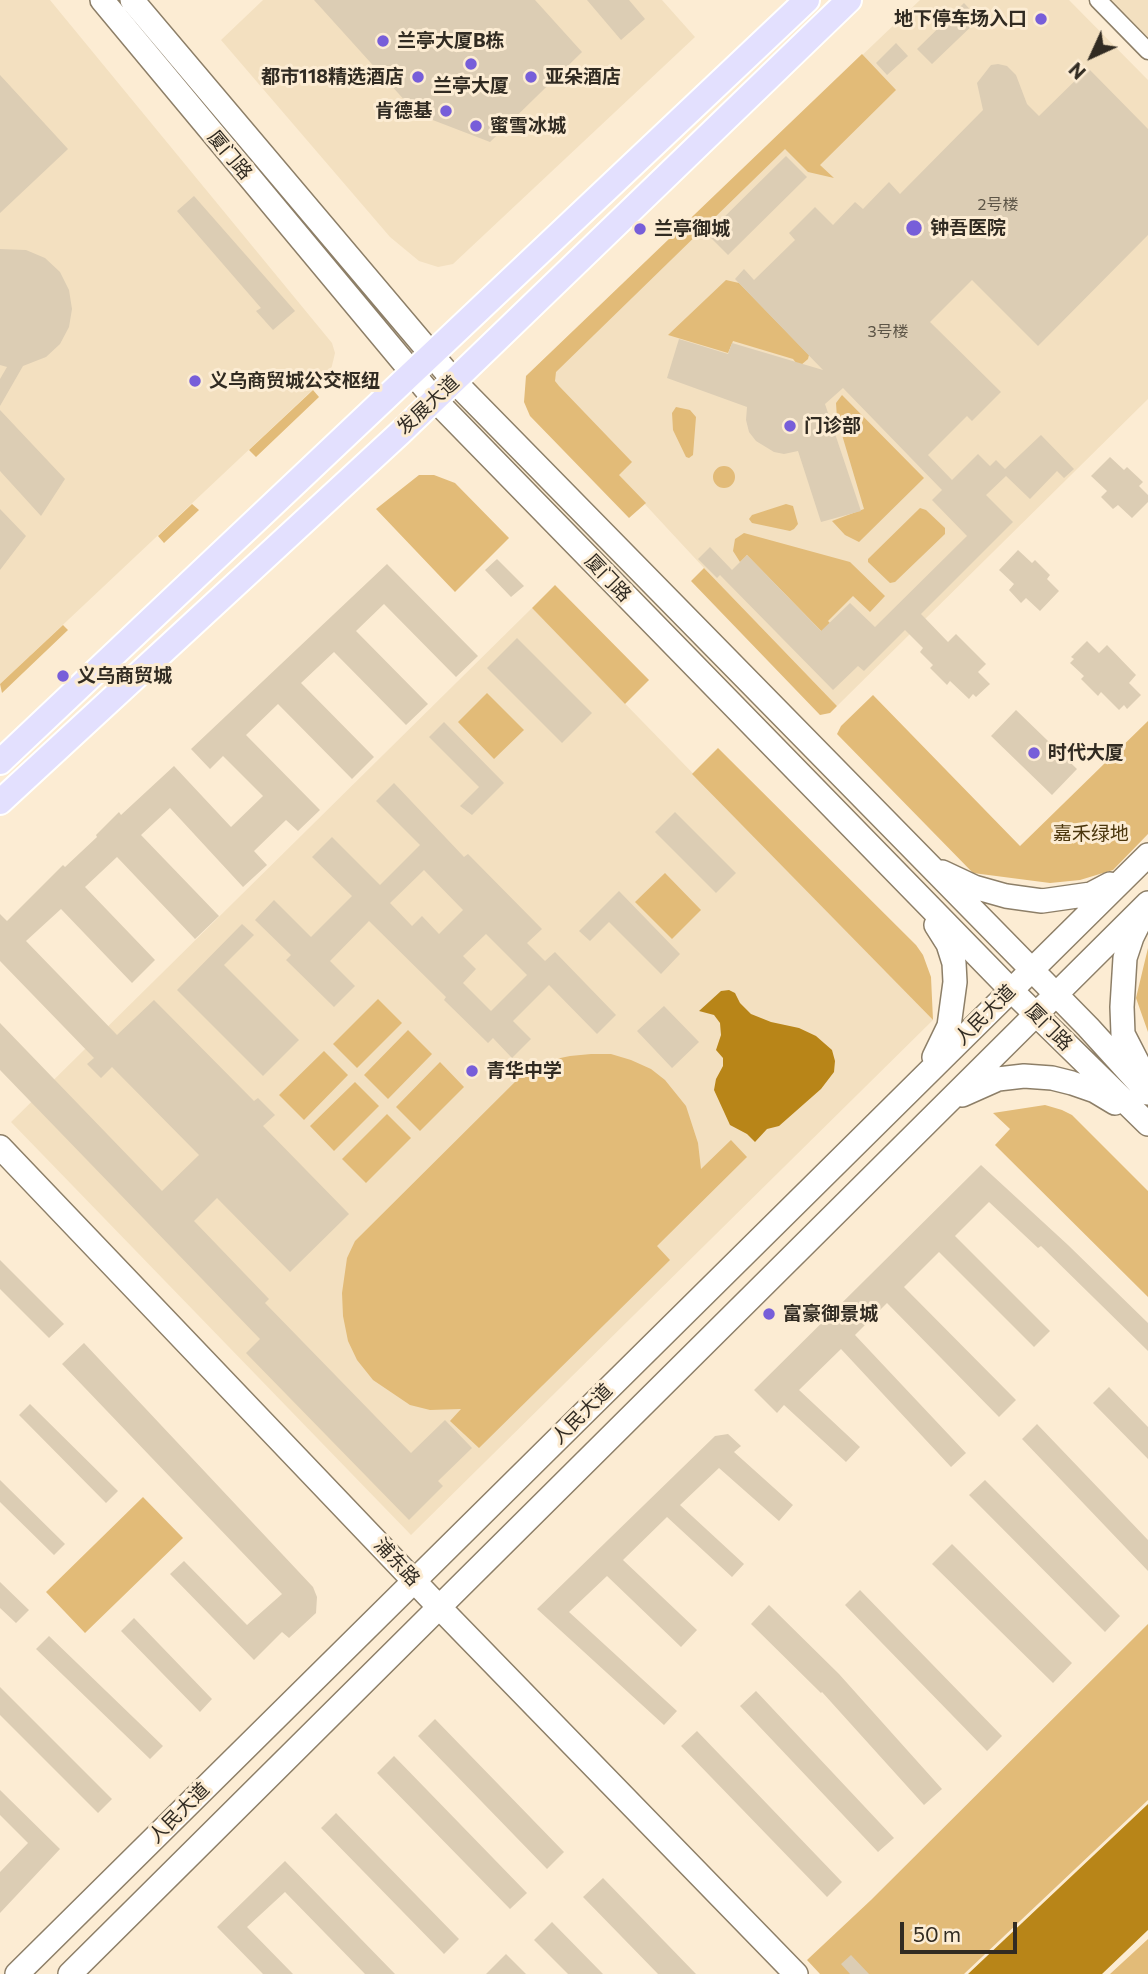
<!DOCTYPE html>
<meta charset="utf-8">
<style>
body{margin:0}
#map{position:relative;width:1148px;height:1974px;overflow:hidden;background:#fcecd3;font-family:Commissioner,sans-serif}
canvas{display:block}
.north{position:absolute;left:1057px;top:21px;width:70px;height:70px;-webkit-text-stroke:5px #fcecd3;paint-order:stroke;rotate:225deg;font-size:19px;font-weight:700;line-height:28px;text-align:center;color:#312b22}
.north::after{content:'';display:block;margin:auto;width:24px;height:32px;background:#312b22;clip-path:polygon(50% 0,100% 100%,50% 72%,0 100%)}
.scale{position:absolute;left:900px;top:1922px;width:117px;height:32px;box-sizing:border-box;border:4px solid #312b22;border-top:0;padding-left:9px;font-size:21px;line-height:24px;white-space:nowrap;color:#312b22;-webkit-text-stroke:5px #fcecd3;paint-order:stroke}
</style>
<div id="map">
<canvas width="1148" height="1974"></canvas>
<div class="north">N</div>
<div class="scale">50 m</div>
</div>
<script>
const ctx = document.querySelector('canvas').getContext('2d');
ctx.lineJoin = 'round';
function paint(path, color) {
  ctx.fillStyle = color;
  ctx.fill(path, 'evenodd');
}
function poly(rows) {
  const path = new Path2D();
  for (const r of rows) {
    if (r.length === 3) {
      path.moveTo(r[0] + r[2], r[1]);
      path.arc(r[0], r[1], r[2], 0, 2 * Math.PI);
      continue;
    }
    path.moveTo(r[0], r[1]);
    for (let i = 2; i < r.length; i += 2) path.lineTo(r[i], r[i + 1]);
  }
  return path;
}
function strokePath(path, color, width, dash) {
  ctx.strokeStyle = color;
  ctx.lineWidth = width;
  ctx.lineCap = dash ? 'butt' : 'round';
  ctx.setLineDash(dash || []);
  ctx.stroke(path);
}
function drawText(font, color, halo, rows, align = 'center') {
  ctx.font = font + ' Commissioner,"Noto Sans SC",sans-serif';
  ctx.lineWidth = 6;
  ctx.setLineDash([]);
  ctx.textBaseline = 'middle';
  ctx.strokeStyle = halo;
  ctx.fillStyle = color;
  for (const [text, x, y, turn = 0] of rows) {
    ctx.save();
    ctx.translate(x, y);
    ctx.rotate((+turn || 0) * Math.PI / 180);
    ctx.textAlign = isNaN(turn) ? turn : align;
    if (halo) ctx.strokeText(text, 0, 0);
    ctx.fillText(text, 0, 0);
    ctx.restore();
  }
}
paint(poly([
 [0,0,50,0,332,343,335,353,331,370,323,380,0,684],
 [263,0,662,0,695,37,453,264,438,267,419,261,390,237,221,40],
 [920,0,1069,0,1148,80,1148,399,837,706,704,568,526,376],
 [1110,0,1148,0,1148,39],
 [532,608,933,1020,411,1535,11,1122]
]), '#f3e0c0');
paint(poly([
 [862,54,896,90,820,165,834,178,808,172,785,149,556,372,555,381,559,386,632,462,619,475,646,503,629,518,530,416,524,402,526,376],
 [726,280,739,283,809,355,808,359,801,365,797,364,793,359,733,341,728,353,668,335],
 [313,390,319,397,256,457,249,450],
 [842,395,924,478,859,542,845,535,832,521,864,509,837,418,836,403],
 [676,407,690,410,696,417,693,455,689,458,686,457,673,430,672,413],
 [724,477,11],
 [419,475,434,475,455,483,509,538,455,592,376,509],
 [192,504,199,510,164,543,158,536],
 [786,504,793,506,798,524,794,529,790,531,752,523,749,519,752,515],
 [920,508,926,510,945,528,945,534,895,582,890,583,868,562,868,559],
 [744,533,850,562,885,596,870,612,853,596,828,621,841,635,833,643,747,555,740,562,733,551,735,539],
 [704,568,837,706,830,713,820,715,691,581],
 [555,585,649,680,625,704,532,608],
 [63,625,68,630,2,693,0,684],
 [487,693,524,730,494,759,458,722],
 [873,695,1020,846,1148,721,1148,834,1113,870,1080,880,1050,883,973,873,837,734,841,726],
 [718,748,916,945,923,955,931,977,933,1020,692,774],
 [665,873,701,910,672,939,635,902],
 [1148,948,1148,1032,1136,998],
 [378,999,402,1023,357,1068,333,1044],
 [408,1030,432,1054,388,1099,364,1075],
 [324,1051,348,1075,304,1120,279,1095],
 [591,1054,611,1054,631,1060,651,1069,665,1080,686,1106,698,1143,701,1169,731,1140,747,1157,657,1246,670,1260,479,1448,450,1421,461,1409,430,1410,410,1405,373,1380,357,1360,348,1341,343,1316,342,1293,347,1258,355,1241,524,1073,541,1062,570,1056],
 [440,1062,464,1087,420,1131,396,1107],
 [355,1082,379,1106,334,1151,310,1126],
 [1045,1105,1062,1110,1072,1115,1148,1191,1148,1297,995,1145,1010,1129,993,1113],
 [387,1114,411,1138,366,1183,342,1159],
 [143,1497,183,1538,85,1633,46,1592],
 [1148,1624,1148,1800,964,1974,820,1974,807,1960,871,1900],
 [1148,1939,1148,1974,1110,1974]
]), '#e2bb78');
paint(poly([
 [729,990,735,993,740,1003,751,1014,771,1022,799,1028,816,1036,832,1050,835,1061,834,1072,821,1089,779,1126,767,1129,755,1142,747,1134,730,1125,714,1090,716,1079,723,1066,723,1058,716,1050,721,1035,720,1023,714,1015,699,1011,721,991],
 [1148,1804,1148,1930,1102,1974,968,1974]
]), '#b88518');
paint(poly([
 [314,0,535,0,582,52,490,142,417,114],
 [587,0,629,0,645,19,621,40],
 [964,3,979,19,932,64,917,49],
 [896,43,908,56,887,75,876,63],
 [998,64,1007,66,1016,75,1027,104,1039,116,1088,68,1148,129,1148,235,1038,346,972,280,930,322,1001,392,972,421,967,416,928,455,952,480,978,454,990,466,996,460,1005,469,1041,435,1074,469,1064,478,1057,471,1030,499,1006,476,986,495,1013,522,921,614,948,642,956,634,986,664,978,672,990,684,976,697,973,694,969,699,950,681,947,685,930,668,933,665,920,652,923,648,905,630,864,671,858,666,833,690,720,575,717,578,698,559,710,547,732,570,747,555,821,631,850,603,875,627,967,536,932,500,942,490,843,388,825,404,861,511,821,522,798,451,784,454,774,452,756,441,749,432,746,420,747,407,667,378,679,339,728,354,732,343,823,370,735,279,744,269,754,280,795,240,789,233,815,207,833,225,855,202,863,209,889,182,900,194,983,110,977,83,991,65],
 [0,75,68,149,0,213],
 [786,156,807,177,728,255,707,234],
 [194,196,295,311,273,330,256,311,261,308,177,211],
 [0,249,26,250,45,258,60,272,69,290,72,309,69,327,60,344,46,357,23,366,0,406,0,379,7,367,0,365],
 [0,410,65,479,41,516,0,471],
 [1110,457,1124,470,1127,467,1143,482,1139,486,1148,495,1148,502,1132,518,1118,505,1113,509,1101,497,1107,491,1091,476],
 [0,509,26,536,0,570],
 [1018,550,1032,563,1035,560,1050,575,1047,579,1059,591,1040,611,1026,598,1021,603,1009,590,1014,584,999,570],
 [497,559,524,586,511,597,485,570],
 [387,564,478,656,456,677,384,604,356,631,428,704,406,725,334,652,301,683,374,757,352,779,278,704,246,735,320,810,298,831,286,820,254,851,267,865,243,887,170,808,141,835,219,916,195,939,117,857,85,887,155,960,132,983,61,909,26,941,117,1035,154,1000,254,1101,258,1098,275,1115,263,1126,349,1214,290,1272,217,1198,194,1221,269,1299,265,1303,411,1453,445,1420,472,1448,438,1481,443,1486,409,1520,246,1353,260,1339,0,1070,0,1023,162,1191,199,1155,112,1067,101,1078,87,1064,94,1058,0,961,0,914,7,921,63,865,65,867,97,837,96,835,119,812,121,815,174,766,231,827,263,796,223,756,210,769,191,749],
 [517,638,592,713,562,743,487,668],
 [1087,641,1099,653,1107,645,1136,675,1129,683,1141,695,1127,709,1124,705,1119,710,1101,692,1098,696,1081,679,1084,676,1070,663,1074,659,1071,657],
 [1016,710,1077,769,1052,795,991,736],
 [444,722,504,783,472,815,460,806,479,787,429,737],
 [394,783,464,857,468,854,542,929,527,943,545,961,555,952,616,1015,597,1034,549,985,513,1021,531,1039,512,1058,493,1038,488,1043,444,1000,446,997,369,921,330,961,355,986,334,1007,286,960,291,955,255,920,274,900,311,937,352,896,312,857,332,837,380,885,420,845,376,801],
 [424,870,463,910,439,934,422,916,412,926,390,903],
 [486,934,527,975,491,1011,463,983,476,969,463,956],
 [675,812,736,873,716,893,655,832],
 [619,891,680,954,661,974,609,922,590,941,579,931],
 [242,924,254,935,224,965,299,1040,263,1076,177,990],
 [664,1006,699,1042,672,1068,637,1031],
 [981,1165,1068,1245,1148,1323,1148,1351,1041,1246,1038,1248,989,1202,955,1236,1050,1331,1034,1347,939,1252,904,1287,1016,1400,999,1417,887,1303,855,1335,966,1453,951,1467,841,1349,799,1390,860,1447,846,1462,784,1405,777,1413,754,1390],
 [0,1260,64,1324,49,1338,0,1289],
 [84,1343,313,1587,317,1597,316,1613,289,1638,282,1632,254,1660,170,1574,184,1561,247,1625,282,1594,62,1364],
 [1109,1387,1148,1427,1148,1459,1093,1403],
 [30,1404,118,1491,106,1503,19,1415],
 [1037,1424,1148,1540,1148,1571,1022,1439],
 [728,1434,741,1446,734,1452,793,1505,779,1521,719,1468,680,1505,744,1564,732,1577,667,1517,623,1560,697,1630,681,1647,607,1576,569,1612,677,1711,664,1725,537,1609,715,1436],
 [0,1480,65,1544,54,1555,0,1502],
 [985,1480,1120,1616,1105,1632,969,1495],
 [952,1544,1072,1663,1053,1683,932,1564],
 [0,1582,29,1610,16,1623,0,1608],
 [860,1590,1002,1736,987,1751,845,1605],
 [769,1605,839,1674,942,1789,924,1805,822,1692,821,1693,751,1624],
 [134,1618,212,1699,200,1712,121,1631],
 [49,1636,163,1746,150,1759,36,1649],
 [0,1687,112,1799,98,1813,0,1715],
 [756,1691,894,1838,878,1852,740,1706],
 [435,1719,564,1852,547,1869,418,1736],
 [697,1731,842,1882,827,1897,681,1746],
 [394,1756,527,1893,510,1909,377,1773],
 [0,1790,60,1849,0,1913,0,1872,28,1843,0,1815],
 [336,1813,459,1939,444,1954,321,1828],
 [285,1861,395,1974,365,1974,285,1892,247,1927,293,1974,263,1974,217,1927],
 [603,1878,696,1974,658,1974,583,1897],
 [552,1922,603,1974,568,1974,534,1940],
 [506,1954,526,1974,486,1974],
 [851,1955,869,1974,850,1974,841,1964]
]), '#dccdb4');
const street = poly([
 [1098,0,1148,51]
]);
const secondary = poly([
 [102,0,435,400,1011,990,1148,1124],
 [132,0,454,381,1088,1027,1148,1093],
 [942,872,974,887,1006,896,1042,901,1091,894,1110,884],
 [1142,917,1132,937,1125,958,1122,1007,1123,1034,1145,1077],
 [934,1057,949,1026,955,982,954,963,948,944,936,925],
 [962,1095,998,1079,1024,1076,1052,1078,1072,1083,1095,1091,1115,1103],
 [0,1147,439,1607,796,1974],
 [17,1974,1148,855],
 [70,1974,1148,903]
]);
const primary = poly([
 [0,762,807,0],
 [0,802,401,432,849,0]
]);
strokePath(street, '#8d7f68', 19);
strokePath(secondary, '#8d7f68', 26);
strokePath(primary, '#fff', 28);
strokePath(street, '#fff', 16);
strokePath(secondary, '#fff', 23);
strokePath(primary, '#e3e0fe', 24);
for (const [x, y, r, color] of [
 [1041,19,7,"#775ed9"],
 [383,41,7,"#775ed9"],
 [471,64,7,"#775ed9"],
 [418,77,7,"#775ed9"],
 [531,77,7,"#775ed9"],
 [446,111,7,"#775ed9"],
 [476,126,7,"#775ed9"],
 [914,228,9,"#775ed9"],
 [640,229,7,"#775ed9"],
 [195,381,7,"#775ed9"],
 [790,426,7,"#775ed9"],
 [63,676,7,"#775ed9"],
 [1034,753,7,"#775ed9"],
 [472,1071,7,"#775ed9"],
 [769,1314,7,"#775ed9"]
]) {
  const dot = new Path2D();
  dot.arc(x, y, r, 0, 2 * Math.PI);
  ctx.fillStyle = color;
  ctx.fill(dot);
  strokePath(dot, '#fcecd3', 2.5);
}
drawText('16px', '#5c5446', null, [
 ["2号楼",998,205],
 ["3号楼",888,332]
]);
drawText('bold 19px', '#312b22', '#fcecd3', [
 ["地下停车场入口",1027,19,"right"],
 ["兰亭大厦B栋",397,41],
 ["都市118精选酒店",404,77,"right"],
 ["亚朵酒店",545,77],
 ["兰亭大厦",471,86,"center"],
 ["肯德基",432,111,"right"],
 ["蜜雪冰城",490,126],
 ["钟吾医院",930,228],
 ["兰亭御城",654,229],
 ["义乌商贸城公交枢纽",209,381],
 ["门诊部",804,426],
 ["义乌商贸城",77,676],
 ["时代大厦",1048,753],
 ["青华中学",486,1071],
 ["富豪御景城",783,1314]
], 'left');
drawText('19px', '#312b22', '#fcecd3', [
 ["厦门路",230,155,50],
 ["发展大道",428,405,-43],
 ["厦门路",608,578,46],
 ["人民大道",985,1015,-45],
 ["厦门路",1049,1027,45],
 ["人民大道",582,1414,-45],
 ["浦东路",397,1562,47],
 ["人民大道",179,1813,-45]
]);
drawText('19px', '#4b360c', '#fcecd3', [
 ["嘉禾绿地",1091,834]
]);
</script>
